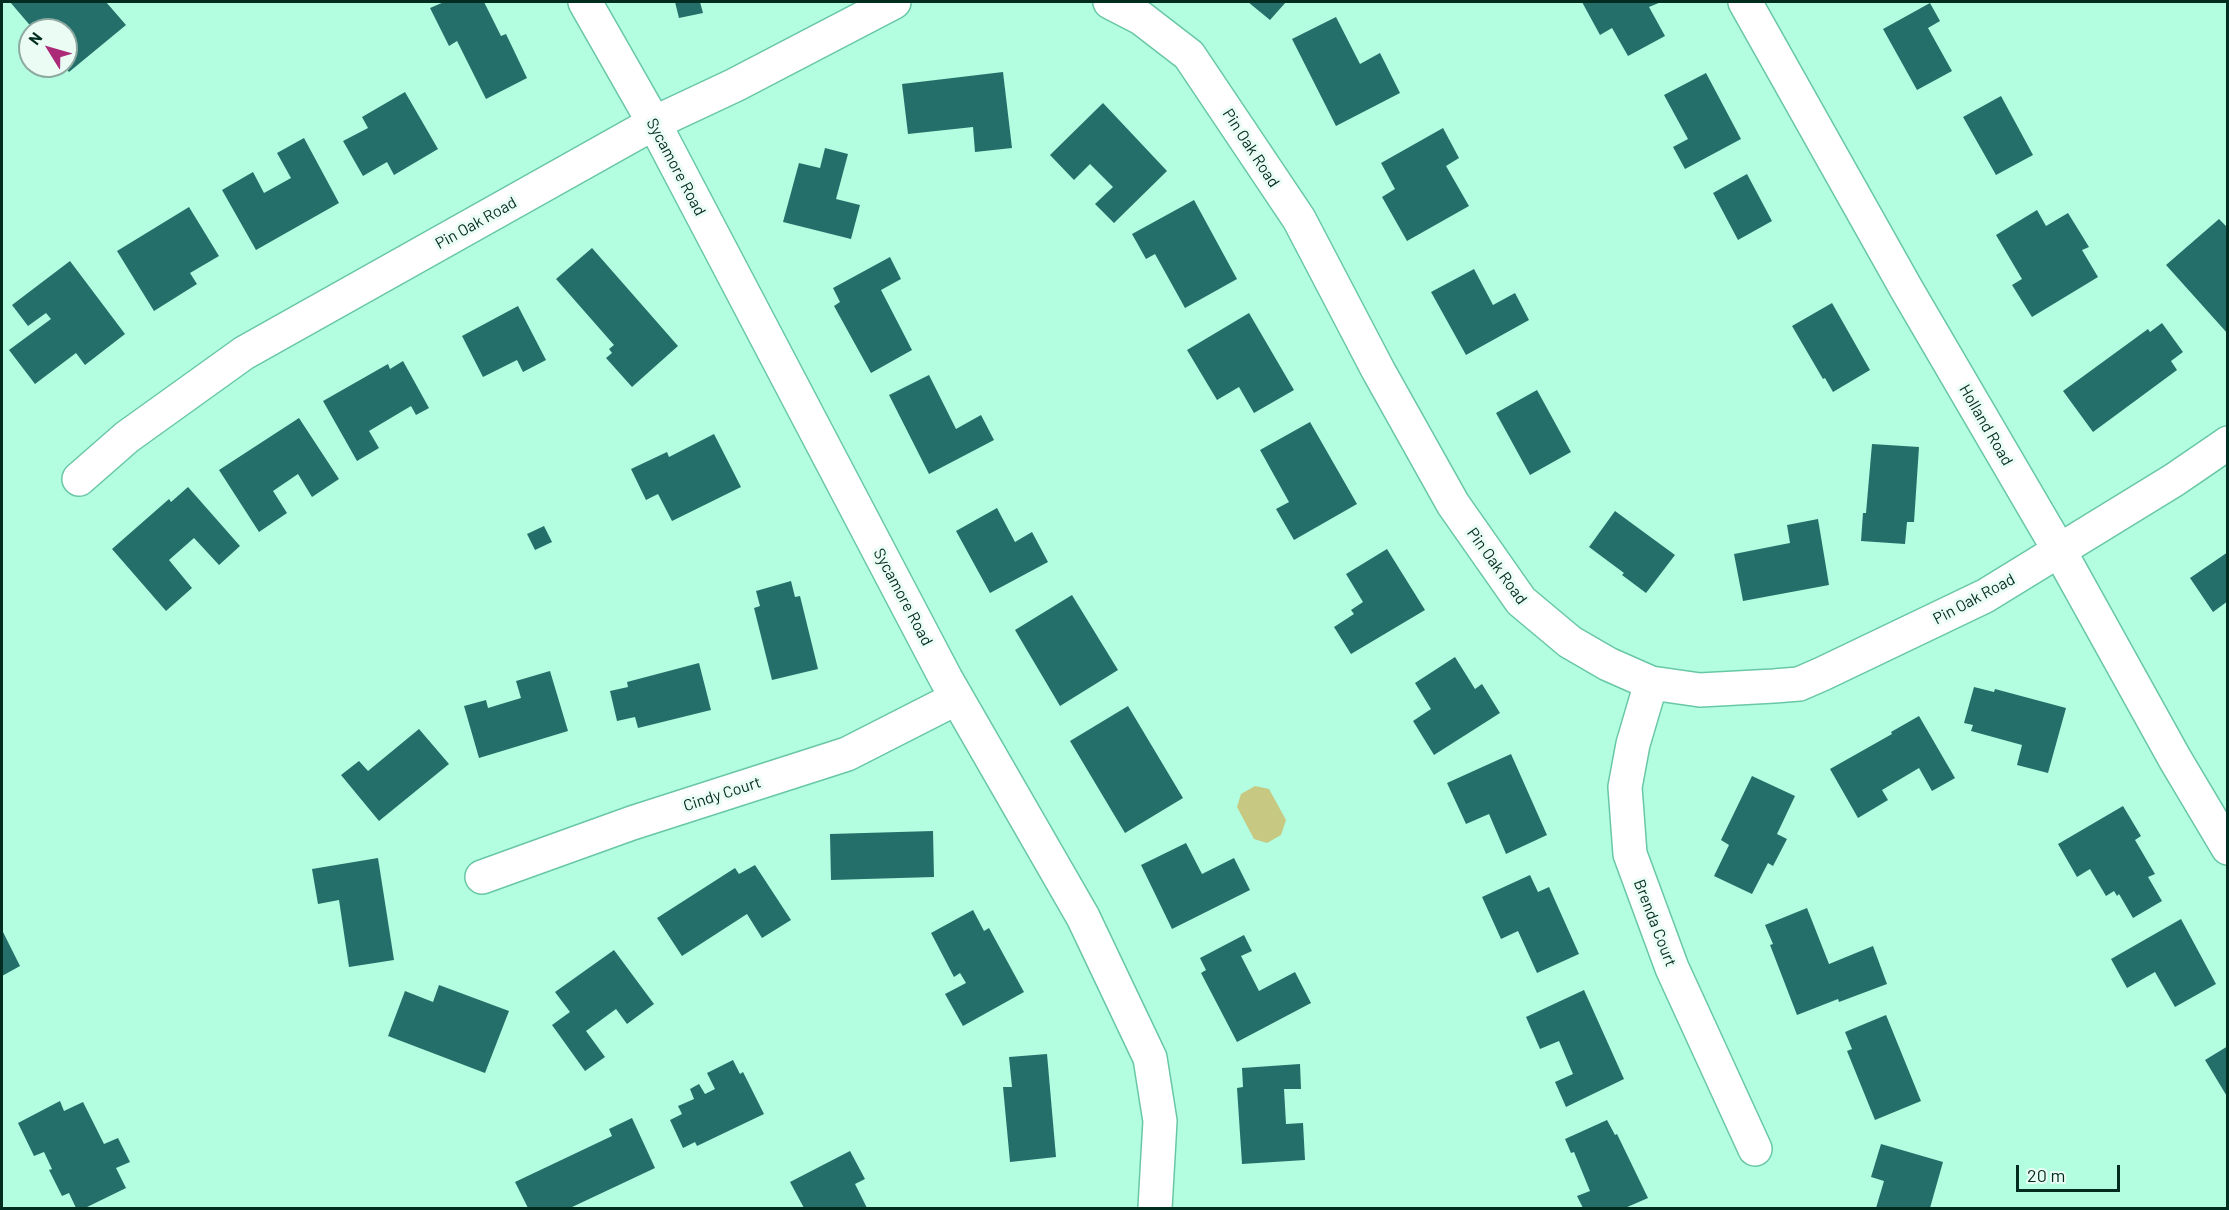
<!DOCTYPE html>
<style>
body{margin:0}
#map{position:relative;width:2229px;height:1210px;overflow:hidden;background:#b3fde0;font-family:Barlow,sans-serif}
canvas{display:block}
.frame{position:absolute;inset:0;border:3px solid #012c20;pointer-events:none}
.north{position:absolute;left:18px;top:18px;width:60px;height:60px;box-sizing:border-box;background:#ebfcf5;border:2px solid #8da9a0;border-radius:50%;rotate:307deg;font-size:16px;font-weight:700;line-height:24px;text-align:center;color:#012c20}
.north::after{content:'';display:block;margin:auto;width:21px;height:27px;background:#ac2b78;clip-path:polygon(50% 0,100% 100%,50% 72%,0 100%)}
.scale{position:absolute;left:2016px;top:1165px;width:104px;height:27px;box-sizing:border-box;border:3px solid #012c20;border-top:0;padding-left:8px;font-size:18px;line-height:21px;white-space:nowrap;color:#012c20;-webkit-text-stroke:4px #ebfcf5;paint-order:stroke}
</style>
<div id="map">
<canvas width="2229" height="1210"></canvas>
<div class="frame"></div>
<div class="north">N</div>
<div class="scale">20 m</div>
</div>
<script>
const ctx = document.querySelector('canvas').getContext('2d');
ctx.lineJoin = 'round';
function paint(path, color) {
  ctx.fillStyle = color;
  ctx.fill(path, 'evenodd');
}
function poly(rows) {
  const path = new Path2D();
  for (const r of rows) {
    path.moveTo(r[0], r[1]);
    for (let i = 2; i < r.length; i += 2) path.lineTo(r[i], r[i + 1]);
  }
  return path;
}
function strokePath(path, color, width, dash) {
  ctx.strokeStyle = color;
  ctx.lineWidth = width;
  ctx.lineCap = dash ? 'butt' : 'round';
  ctx.setLineDash(dash || []);
  ctx.stroke(path);
}
function drawText(font, color, halo, rows, align = 'center') {
  ctx.font = font + ' Barlow,sans-serif';
  ctx.lineWidth = 6;
  ctx.setLineDash([]);
  ctx.textBaseline = 'middle';
  ctx.strokeStyle = halo;
  ctx.fillStyle = color;
  for (const [text, x, y, turn = 0] of rows) {
    ctx.save();
    ctx.translate(x, y);
    ctx.rotate((+turn || 0) * Math.PI / 180);
    ctx.textAlign = isNaN(turn) ? turn : align;
    if (halo) ctx.strokeText(text, 0, 0);
    ctx.fillText(text, 0, 0);
    ctx.restore();
  }
}
paint(poly([
 [1255,786,1269,789,1286,820,1281,835,1267,843,1254,839,1237,807,1241,794]
]), '#c7c882');
paint(poly([
 [10,2,106,2,126,25,69,72,64,66,66,66,66,30,34,30],
 [444,2,484,2,501,36,506,34,527,78,486,99,457,41,449,46,430,8],
 [675,2,700,2,703,13,679,18],
 [1248,2,1286,2,1270,20],
 [1582,2,1661,2,1649,7,1665,36,1628,56,1612,28,1600,35],
 [1930,3,1940,21,1928,28,1952,71,1917,90,1883,29],
 [1336,17,1360,64,1380,53,1400,93,1336,126,1292,39],
 [1003,72,1012,148,975,152,973,127,908,134,902,84],
 [1706,73,1741,139,1685,169,1673,147,1688,139,1664,95],
 [405,92,438,149,394,175,387,162,363,176,343,141,368,128,362,117],
 [2001,96,2033,155,1996,175,1963,117],
 [1103,103,1167,171,1114,223,1095,204,1113,187,1090,164,1074,180,1050,155],
 [1443,128,1459,158,1446,166,1469,206,1407,241,1382,197,1395,189,1381,163],
 [304,138,339,203,256,250,222,190,253,172,264,193,291,178,277,153],
 [825,148,848,154,836,199,860,205,851,239,783,222,799,163,820,168],
 [1747,174,1772,221,1738,240,1713,193],
 [1194,200,1237,279,1185,308,1155,254,1146,259,1132,234],
 [189,207,219,256,190,273,197,284,154,311,117,251],
 [2037,210,2046,226,2068,213,2089,247,2082,250,2098,277,2032,317,2012,285,2022,279,1996,235],
 [2219,219,2228,228,2228,334,2166,265],
 [592,248,678,346,632,387,606,358,612,353,609,349,614,345,556,279],
 [890,257,901,279,881,290,912,350,871,373,834,306,840,302,833,288],
 [70,261,125,334,85,365,76,353,35,384,9,350,51,319,46,313,28,326,12,305],
 [1474,269,1493,305,1515,293,1529,320,1466,355,1431,292],
 [1832,303,1870,370,1833,392,1825,378,1823,379,1792,326],
 [518,306,546,360,523,372,517,360,483,377,462,336],
 [1249,313,1294,390,1254,413,1239,387,1217,400,1187,350],
 [2162,323,2183,352,2171,361,2177,370,2093,432,2063,391,2148,329,2150,332],
 [403,361,429,408,416,415,411,406,369,431,379,448,357,461,323,401,388,364,390,369],
 [929,375,956,429,981,415,994,440,929,474,889,395],
 [1537,390,1571,452,1530,475,1496,413],
 [299,418,339,479,312,497,298,474,273,491,287,513,259,532,219,470],
 [1310,422,1357,504,1294,540,1276,509,1289,502,1260,450],
 [714,434,741,487,672,521,658,494,646,500,631,469,667,452,669,457],
 [1872,444,1919,447,1914,522,1907,522,1905,544,1861,541,1863,513,1866,513],
 [188,487,240,546,219,565,194,538,169,560,192,588,166,611,112,549,169,499,171,502],
 [997,508,1015,542,1032,532,1048,562,990,593,956,531],
 [1615,511,1675,555,1646,593,1622,575,1624,573,1589,547],
 [1818,519,1829,585,1743,601,1734,554,1790,543,1787,525],
 [544,526,552,542,535,550,527,534],
 [1387,549,1425,610,1351,654,1334,627,1354,614,1351,610,1363,602,1346,574],
 [2228,552,2228,601,2213,612,2190,578],
 [791,581,795,597,800,596,818,669,772,680,754,608,760,606,756,591],
 [1072,595,1118,670,1060,706,1015,630],
 [1455,657,1475,689,1482,684,1500,713,1434,755,1413,721,1431,709,1415,683],
 [699,663,711,710,638,728,635,717,617,721,610,691,628,687,627,682],
 [550,671,568,731,479,758,464,706,486,700,488,708,521,698,516,681],
 [1974,687,1994,692,1995,689,2066,708,2048,773,2017,765,2022,745,1971,731,1973,725,1964,723],
 [1128,706,1183,798,1125,833,1070,741],
 [1919,716,1955,778,1932,791,1919,768,1882,790,1888,800,1858,818,1830,769,1892,734,1891,732],
 [419,729,449,764,379,821,341,775,359,761,368,771],
 [1511,754,1547,835,1506,854,1489,814,1466,824,1447,783],
 [1752,776,1795,796,1777,834,1787,839,1773,866,1768,863,1752,894,1714,876,1729,845,1721,840],
 [2123,806,2141,836,2135,840,2155,874,2148,877,2162,901,2133,918,2119,894,2117,896,2114,891,2106,896,2090,869,2077,877,2058,844],
 [933,831,934,877,831,880,830,834],
 [1186,843,1202,874,1234,858,1250,890,1172,929,1141,865],
 [378,858,394,960,349,967,339,900,318,904,312,869],
 [755,865,791,920,762,938,747,914,682,956,657,918,735,868,739,874],
 [1530,875,1538,892,1549,887,1579,954,1537,973,1518,931,1501,939,1482,897],
 [1807,908,1829,964,1873,946,1887,984,1839,1002,1838,999,1797,1015,1770,945,1773,944,1765,925],
 [973,910,984,931,989,928,1024,992,963,1026,945,994,966,983,960,973,954,977,931,933],
 [2181,919,2216,984,2175,1007,2155,972,2127,988,2111,959],
 [2,930,20,966,2,976],
 [1244,935,1252,951,1241,956,1259,991,1295,972,1311,1003,1237,1042,1201,973,1206,970,1200,958],
 [614,950,654,1004,627,1024,616,1009,586,1031,605,1057,585,1071,552,1025,570,1012,555,992],
 [439,985,509,1011,485,1073,388,1036,405,991,433,1002],
 [1584,990,1624,1079,1566,1107,1555,1082,1573,1074,1559,1041,1540,1049,1526,1017],
 [1886,1015,1921,1101,1875,1120,1847,1051,1852,1049,1845,1032],
 [2228,1046,2228,1098,2205,1060],
 [1047,1054,1056,1157,1010,1162,1003,1087,1012,1087,1009,1057],
 [733,1060,740,1074,743,1072,764,1114,697,1146,695,1142,683,1148,670,1120,682,1114,678,1106,694,1099,690,1089,699,1084,705,1094,715,1089,707,1073],
 [1300,1064,1301,1089,1284,1089,1286,1124,1303,1123,1305,1160,1242,1164,1237,1088,1243,1087,1242,1068],
 [60,1101,64,1111,83,1102,104,1144,118,1138,130,1162,116,1168,126,1188,85,1208,76,1208,69,1193,62,1196,49,1170,52,1169,44,1152,34,1156,18,1123],
 [632,1118,655,1168,570,1208,528,1208,515,1182,612,1136,609,1129],
 [1607,1120,1615,1135,1617,1134,1648,1198,1625,1208,1583,1208,1577,1196,1590,1191,1574,1152,1571,1153,1565,1139],
 [1881,1144,1943,1162,1930,1208,1876,1208,1884,1181,1871,1177],
 [850,1151,865,1179,855,1184,867,1208,804,1208,790,1182]
]), '#256f6a');
const minor = poly([
 [585,2,654,123,946,679,1083,917,1150,1058,1160,1121,1155,1208],
 [1110,2,1141,18,1189,55,1299,219,1378,370,1453,504,1521,601,1570,642,1608,664,1651,683,1700,690,1774,686,1799,684,1822,674,1985,596,2174,480,2228,443],
 [1745,2,1907,290,2059,550,2175,759,2228,848],
 [79,479,127,437,244,353,654,123,735,85,894,2],
 [1651,683,1633,744,1625,787,1630,854,1672,968,1755,1149],
 [482,877,632,823,847,754,957,698]
]);
strokePath(minor, '#68c7a6', 36);
strokePath(minor, '#fff', 33);
drawText('16px', '#012c20', '#ebfcf5', [
 ["Pin Oak Road",1251,148,57],
 ["Sycamore Road",676,167,62],
 ["Pin Oak Road",476,223,-29],
 ["Holland Road",1986,425,60],
 ["Pin Oak Road",1497,566,54],
 ["Sycamore Road",903,597,62],
 ["Pin Oak Road",1974,599,-28],
 ["Cindy Court",722,794,-18],
 ["Brenda Court",1655,923,69]
]);
</script>
